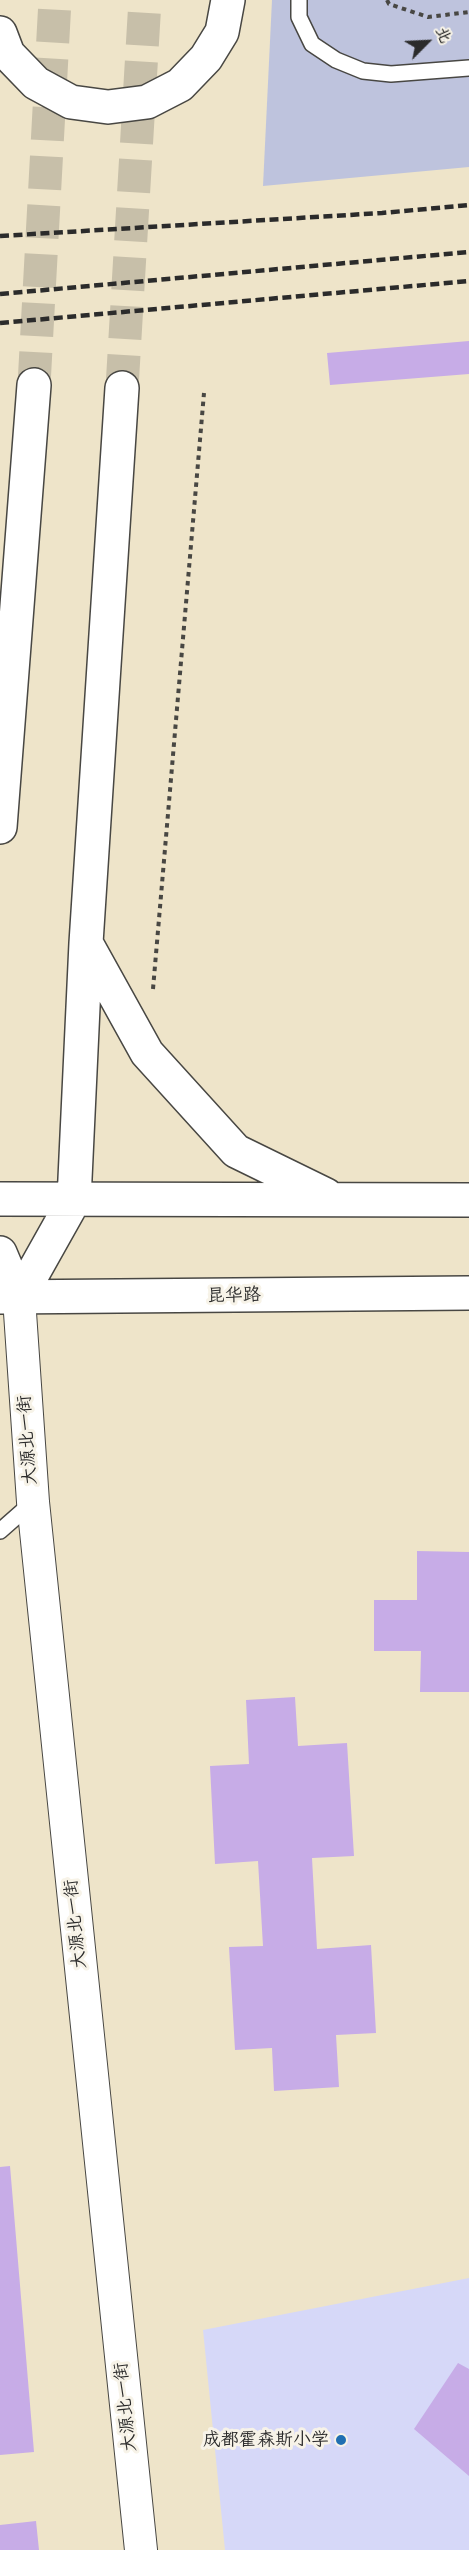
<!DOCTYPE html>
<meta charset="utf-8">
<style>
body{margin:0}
#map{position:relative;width:469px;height:2550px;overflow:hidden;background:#eee4c9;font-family:Pangolin,"LXGW WenKai TC",sans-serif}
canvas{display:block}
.north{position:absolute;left:397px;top:12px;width:60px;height:60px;-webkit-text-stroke:4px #f7f3e8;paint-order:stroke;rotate:66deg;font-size:16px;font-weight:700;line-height:24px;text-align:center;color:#2b2b2b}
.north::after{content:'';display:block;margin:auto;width:21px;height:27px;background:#2b2b2b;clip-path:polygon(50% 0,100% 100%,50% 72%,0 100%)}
</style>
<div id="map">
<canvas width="469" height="2550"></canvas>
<div class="north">北</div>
</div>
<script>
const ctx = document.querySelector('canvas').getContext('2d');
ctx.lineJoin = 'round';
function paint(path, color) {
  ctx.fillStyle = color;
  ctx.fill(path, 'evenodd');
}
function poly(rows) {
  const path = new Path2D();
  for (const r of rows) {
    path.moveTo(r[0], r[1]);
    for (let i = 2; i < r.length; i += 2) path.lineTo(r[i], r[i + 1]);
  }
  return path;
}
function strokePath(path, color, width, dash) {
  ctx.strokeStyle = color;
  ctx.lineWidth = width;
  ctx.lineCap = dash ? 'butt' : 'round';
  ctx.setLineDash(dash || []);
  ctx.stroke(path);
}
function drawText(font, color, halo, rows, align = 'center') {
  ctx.font = font + ' Pangolin,"LXGW WenKai TC",sans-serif';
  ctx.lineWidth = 6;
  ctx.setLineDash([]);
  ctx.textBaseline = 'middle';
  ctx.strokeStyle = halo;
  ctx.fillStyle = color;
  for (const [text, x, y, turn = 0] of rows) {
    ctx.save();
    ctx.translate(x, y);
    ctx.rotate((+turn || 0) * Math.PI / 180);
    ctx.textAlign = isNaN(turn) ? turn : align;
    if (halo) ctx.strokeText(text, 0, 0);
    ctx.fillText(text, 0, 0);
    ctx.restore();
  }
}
paint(poly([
 [469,2278,469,2550,225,2550,203,2330]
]), '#d6d8f8');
paint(poly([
 [272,0,469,0,469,167,263,186]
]), '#bec3dd');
paint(poly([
 [469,341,469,374,330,385,327,353],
 [417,1551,469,1552,469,1692,420,1692,421,1651,374,1651,374,1600,417,1600],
 [295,1697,298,1746,347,1743,354,1856,312,1858,317,1949,371,1945,376,2033,336,2035,339,2087,274,2091,272,2048,235,2050,229,1947,263,1946,258,1861,215,1864,210,1766,249,1764,246,1700],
 [10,2166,34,2452,0,2455,0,2167],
 [458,2363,469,2369,469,2476,414,2429],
 [36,2521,39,2550,0,2550,0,2525]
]), '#c7ace7');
strokePath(poly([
 [34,385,55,0],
 [122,388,145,0]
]), '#c7bfa9', 33, [33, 16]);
const service = poly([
 [299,0,299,17,312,44,336,60,363,71,391,74,469,68],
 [0,1531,33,1502]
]);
const minor = poly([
 [19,1298,33,1502,141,2550]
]);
const secondary = poly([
 [0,33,8,54,36,83,71,102,108,107,147,102,180,85,206,58,222,32,228,0],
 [0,827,34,385],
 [86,943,147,1053,236,1151,326,1195],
 [0,1199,469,1200],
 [0,1253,19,1298],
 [2,1297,469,1293],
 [19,1298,74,1200,86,943,122,388]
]);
strokePath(service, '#484743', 18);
strokePath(minor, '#484743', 34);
strokePath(secondary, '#484743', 36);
strokePath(poly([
 [387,0,389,4,428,17,469,12],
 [153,989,204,393]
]), '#484743', 4, [4.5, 4.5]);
strokePath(service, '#fff', 15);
strokePath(minor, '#fff', 32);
strokePath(secondary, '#fff', 33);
strokePath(poly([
 [0,236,382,213,469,205],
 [0,294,469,252],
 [0,323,469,281]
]), '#2b2b2b', 4.5, [9, 4.5]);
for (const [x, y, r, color] of [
 [341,2440,6,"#1f6fb2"]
]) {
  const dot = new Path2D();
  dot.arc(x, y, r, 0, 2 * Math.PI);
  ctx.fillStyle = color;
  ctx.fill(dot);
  strokePath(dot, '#f7f3e8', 2);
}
drawText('18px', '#2b2b2b', '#f7f3e8', [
 ["昆华路",234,1296,-1],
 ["大源北一街",28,1440,-94],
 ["大源北一街",76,1924,-96],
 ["大源北一街",126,2407,-96]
]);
drawText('18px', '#2b2b2b', '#f7f3e8', [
 ["成都霍森斯小学",329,2440]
], 'right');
</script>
